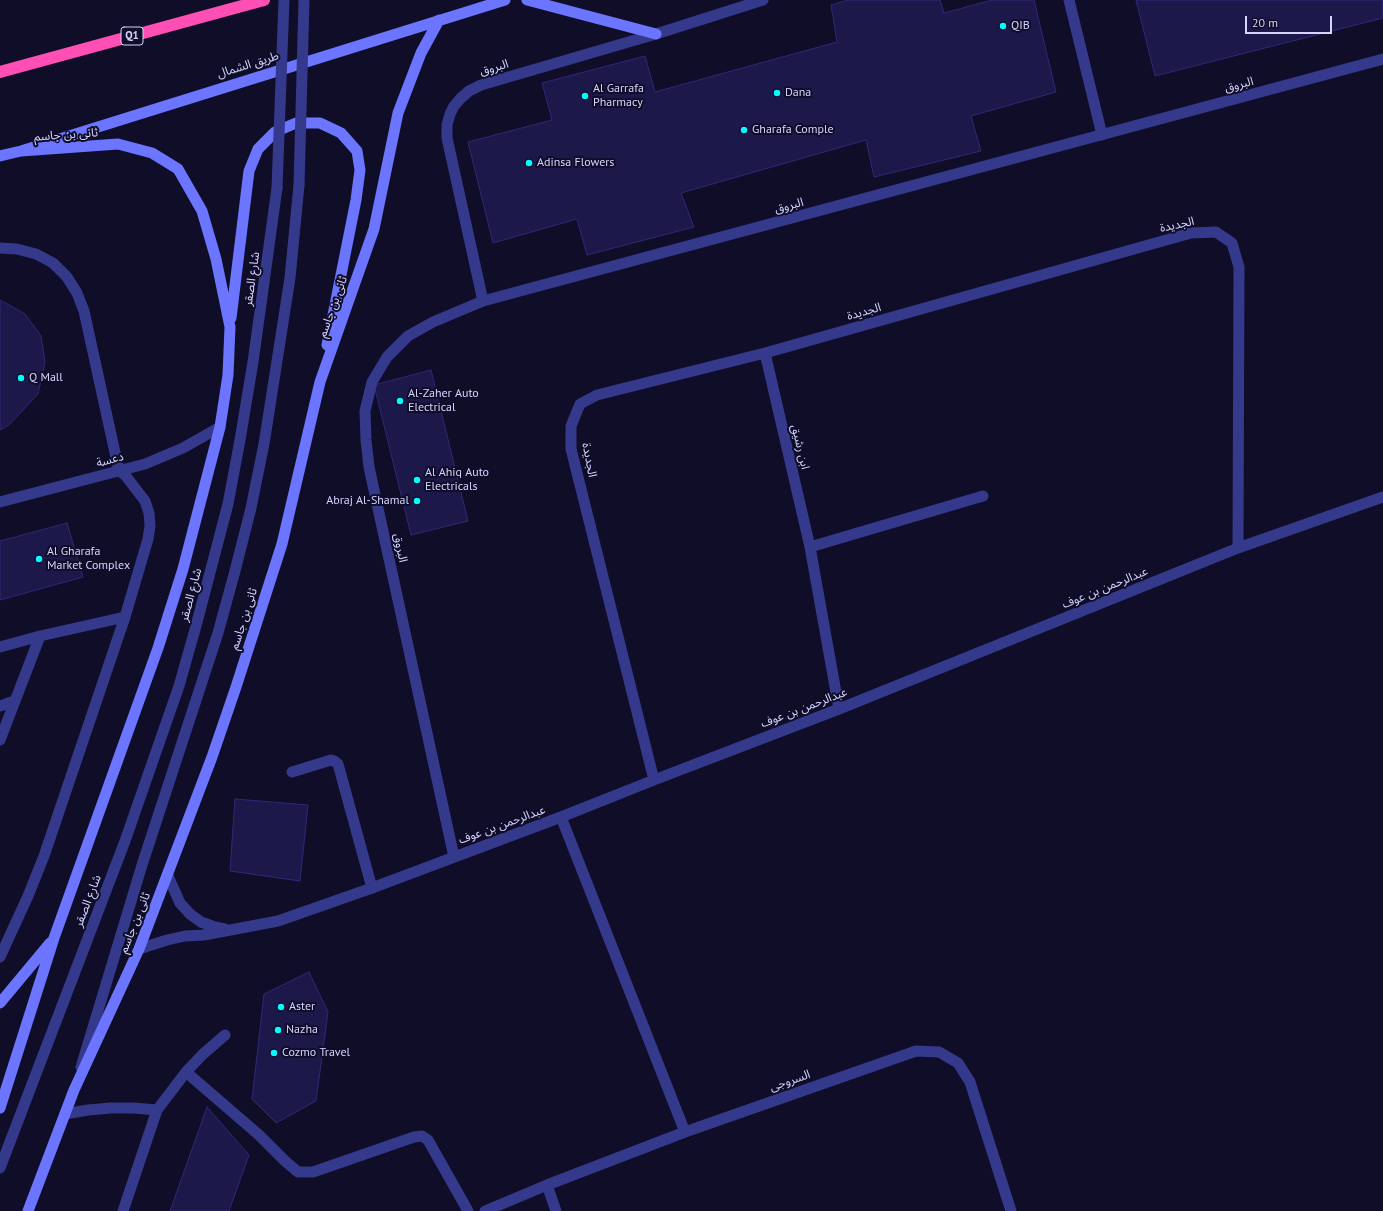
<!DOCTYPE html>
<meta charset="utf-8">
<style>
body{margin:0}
#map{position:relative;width:1383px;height:1211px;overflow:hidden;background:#0f0d28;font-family:"PT Sans",sans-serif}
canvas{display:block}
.scale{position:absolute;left:1245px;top:16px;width:87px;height:18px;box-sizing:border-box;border:2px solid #d5d4ff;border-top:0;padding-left:5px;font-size:12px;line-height:14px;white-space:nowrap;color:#d5d4ff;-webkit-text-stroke:3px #0f0d28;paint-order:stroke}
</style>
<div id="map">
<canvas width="1383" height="1211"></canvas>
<div class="scale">20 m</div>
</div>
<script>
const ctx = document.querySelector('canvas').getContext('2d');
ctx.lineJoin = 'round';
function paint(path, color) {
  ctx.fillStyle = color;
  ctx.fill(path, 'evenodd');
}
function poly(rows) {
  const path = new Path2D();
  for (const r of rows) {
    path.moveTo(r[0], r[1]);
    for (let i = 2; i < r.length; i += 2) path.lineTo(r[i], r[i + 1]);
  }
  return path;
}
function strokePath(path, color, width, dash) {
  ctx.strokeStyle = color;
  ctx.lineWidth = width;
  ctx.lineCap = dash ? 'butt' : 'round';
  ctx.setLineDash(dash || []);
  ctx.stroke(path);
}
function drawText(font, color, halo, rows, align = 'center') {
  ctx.font = font + ' "PT Sans","Noto Sans Arabic",sans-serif';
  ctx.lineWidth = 4;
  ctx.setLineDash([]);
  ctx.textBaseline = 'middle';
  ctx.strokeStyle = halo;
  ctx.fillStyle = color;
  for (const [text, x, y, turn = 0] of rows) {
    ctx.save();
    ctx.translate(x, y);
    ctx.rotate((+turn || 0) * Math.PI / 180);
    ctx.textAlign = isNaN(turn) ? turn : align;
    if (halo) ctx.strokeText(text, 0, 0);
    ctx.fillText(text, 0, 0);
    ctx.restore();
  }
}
const building = poly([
 [848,0,940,0,944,13,992,0,1034,0,1056,92,971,116,981,151,874,177,866,140,681,193,694,227,587,255,577,219,493,243,468,142,552,120,542,83,645,56,655,92,837,42,831,5,848,0],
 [1136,0,1383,0,1383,18,1155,76,1136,0],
 [0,300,25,314,41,336,45,362,38,394,10,424,0,430,0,300],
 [431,370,468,521,411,535,374,385,431,370],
 [67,523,83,577,0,600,0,541,67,523],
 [235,799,308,805,300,881,230,871,235,799],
 [309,972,328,1012,316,1101,276,1123,252,1099,264,994,309,972],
 [207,1107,249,1155,229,1211,170,1211,207,1107]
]);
paint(building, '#1d184a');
strokePath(building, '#302878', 1);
strokePath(poly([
 [1069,0,1102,135],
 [0,248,17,249,36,254,53,263,67,277,77,293,84,311,119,471],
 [483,301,447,138,447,125,450,114,454,106,461,98,469,91,481,85,656,34,763,0],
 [0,706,14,701],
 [292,772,331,760,334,761,338,764,372,888],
 [186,1072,259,1135,285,1161,298,1172,313,1172,414,1137,422,1136,428,1140,468,1211],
 [65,1114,88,1110,111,1108,134,1108,157,1110],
 [547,1185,556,1211],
 [123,1211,157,1110,186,1072,202,1055,225,1035]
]), '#34398b', 11);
strokePath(poly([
 [765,353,810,547,839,709],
 [0,502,145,464,183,448,220,427],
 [810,547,983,496],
 [0,647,40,636,125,617],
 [0,740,40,636],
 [654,780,571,449,571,426,580,404,597,395,765,353,1191,233,1216,232,1232,243,1239,267,1238,548],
 [561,817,685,1132],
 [454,857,369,467,366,440,365,411,372,382,387,357,408,336,433,322,483,301,1383,59],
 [168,876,180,903,190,914,201,922,215,927,225,929],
 [139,949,167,940,185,936,204,935,278,921,372,888,561,817,654,780,839,709,1238,548,1383,497],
 [0,957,28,896,44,856,125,617,148,539,150,526,149,513,145,501,125,475,119,471],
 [485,1211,547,1185,685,1132,916,1051,939,1052,958,1063,970,1082,1011,1211]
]), '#34398b', 11);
strokePath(poly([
 [81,1067,142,865,218,633,235,571,251,508,264,444,290,278,299,185],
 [0,1168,125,841,179,686,196,626,228,504,240,440,253,362,277,188]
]), '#34398b', 11);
strokePath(poly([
 [527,0,656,34],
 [0,156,21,151,505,0],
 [231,318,249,171,258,149,275,132,296,123,320,123,341,133,357,151,360,170,356,200,327,345],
 [0,1003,50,943],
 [0,1108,54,938,158,648,183,569,220,427,228,375,230,327,216,259,202,211,178,169,152,153,118,144,21,151],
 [28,1211,74,1090,139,949,212,757,236,687,282,544,320,382,374,229,398,113,421,53,439,20]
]), '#6b75ff', 11);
strokePath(poly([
 [0,72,264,0]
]), '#ff4fb4', 12);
strokePath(poly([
 [299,185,304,0],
 [277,188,284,0]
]), '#34398b', 11);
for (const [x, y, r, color] of [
 [1003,26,4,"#00fdff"],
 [777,93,4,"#00fdff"],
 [585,96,4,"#00fdff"],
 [744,130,4,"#00fdff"],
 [529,163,4,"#00fdff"],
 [21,378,4,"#00fdff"],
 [400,401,4,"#00fdff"],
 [417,480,4,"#00fdff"],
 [417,501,4,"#00fdff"],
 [39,559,4,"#00fdff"],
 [281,1007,4,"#00fdff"],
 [278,1030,4,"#00fdff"],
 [274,1053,4,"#00fdff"]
]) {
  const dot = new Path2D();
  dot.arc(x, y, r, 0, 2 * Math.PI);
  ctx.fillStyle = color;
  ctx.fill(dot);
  strokePath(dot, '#0f0d28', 1.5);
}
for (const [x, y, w] of [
 [132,36,22]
]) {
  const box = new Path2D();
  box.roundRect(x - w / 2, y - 9, w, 18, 3);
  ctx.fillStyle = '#0f0d28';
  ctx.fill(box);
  strokePath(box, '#d5d4ff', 1);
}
drawText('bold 11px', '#d5d4ff', null, [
 ["Q1",132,36]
]);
drawText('12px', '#d5d4ff', '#0f0d28', [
 ["QIB",1011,26],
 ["Al Garrafa",593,89],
 ["Pharmacy",593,103],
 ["Dana",785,93],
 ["Gharafa Comple",752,130],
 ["Adinsa Flowers",537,163],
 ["Q Mall",29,378],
 ["Al-Zaher Auto",408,394],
 ["Electrical",408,408],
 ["Al Ahiq Auto",425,473],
 ["Electricals",425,487],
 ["Abraj Al-Shamal",409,501,"right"],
 ["Al Gharafa",47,552],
 ["Market Complex",47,566],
 ["Aster",289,1007],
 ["Nazha",286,1030],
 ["Cozmo Travel",282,1053]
], 'left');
drawText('12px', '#d5d4ff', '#0f0d28', [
 ["طريق الشمال",248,65,-17],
 ["البروق",494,68,-17],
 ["البروق",1239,85,-15],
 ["ثانى بن جاسم",66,135,-4],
 ["البروق",789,206,-15],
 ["الجديدة",1177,225,-12],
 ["شارع الصقر",252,279,-82],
 ["ثانى بن جاسم",333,307,-70],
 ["الجديدة",864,312,-16],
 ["ابن رشيق",800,447,77],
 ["دعسة",110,460,-15],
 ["الجديدة",589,460,79],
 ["البروق",400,548,78],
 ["عبدالرحمن بن عوف",1105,588,-22],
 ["شارع الصقر",191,595,-75],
 ["ثانى بن جاسم",244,619,-72],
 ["عبدالرحمن بن عوف",804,708,-21],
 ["عبدالرحمن بن عوف",502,825,-20],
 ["شارع الصقر",88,901,-69],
 ["ثانى بن جاسم",135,923,-68],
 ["السروجى",790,1081,-19]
]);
</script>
